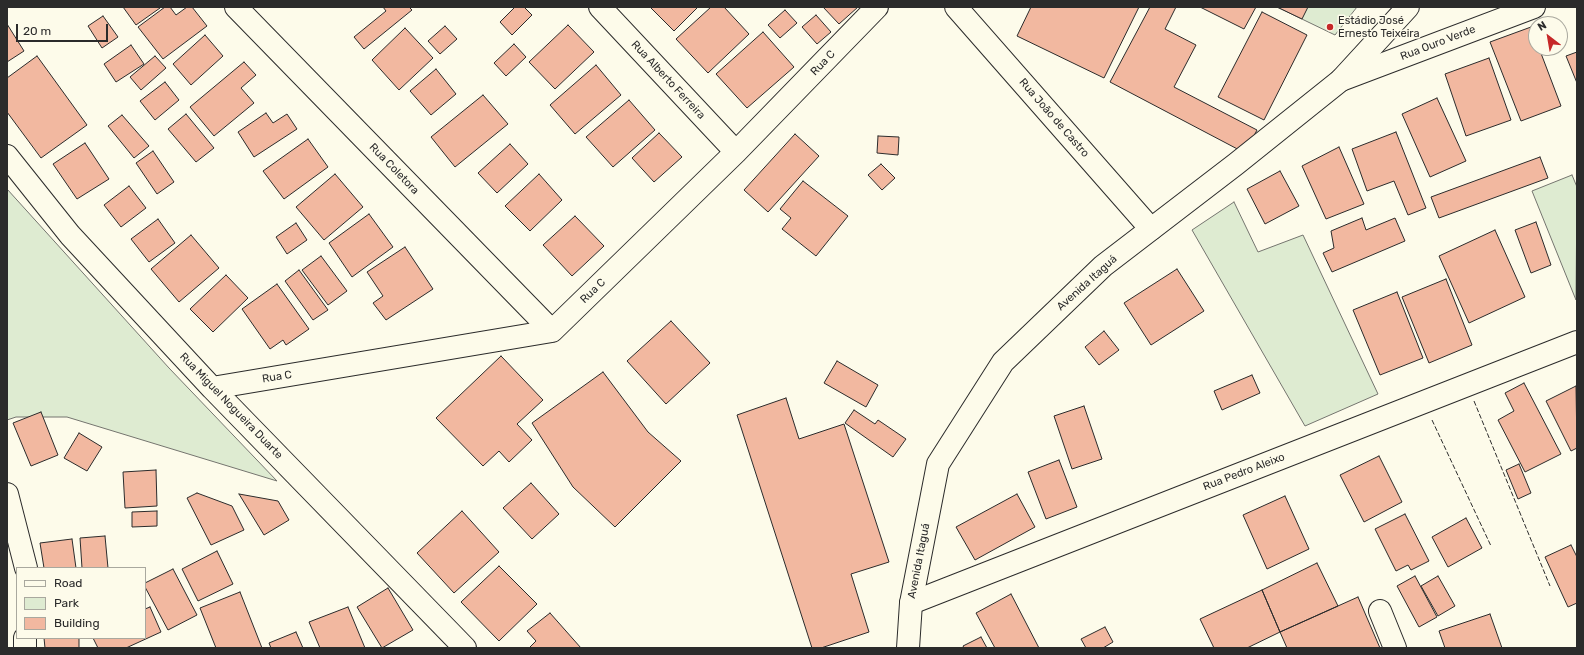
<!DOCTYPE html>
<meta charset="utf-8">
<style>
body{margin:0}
#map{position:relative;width:1584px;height:655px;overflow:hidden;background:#fdfbea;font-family:Rubik,sans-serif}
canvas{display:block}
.frame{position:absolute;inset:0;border:8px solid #2b2b2b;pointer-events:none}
.legend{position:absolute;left:16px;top:567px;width:130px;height:72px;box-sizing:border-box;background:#fdfbea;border:1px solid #a9a89e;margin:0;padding:5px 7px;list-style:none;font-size:12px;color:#2b2b2b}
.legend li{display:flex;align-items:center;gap:8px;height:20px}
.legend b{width:20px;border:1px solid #a9a89e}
.north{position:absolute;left:1528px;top:16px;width:40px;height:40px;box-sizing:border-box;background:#fdfbea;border:1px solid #a9a89e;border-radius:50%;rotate:329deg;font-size:11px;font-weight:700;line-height:16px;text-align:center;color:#2b2b2b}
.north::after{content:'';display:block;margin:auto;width:14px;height:18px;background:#c62828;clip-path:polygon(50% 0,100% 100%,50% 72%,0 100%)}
.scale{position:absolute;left:16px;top:24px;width:92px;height:18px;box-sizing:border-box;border:2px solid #2b2b2b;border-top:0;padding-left:5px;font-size:12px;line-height:14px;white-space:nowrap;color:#2b2b2b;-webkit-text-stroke:3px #fdfbea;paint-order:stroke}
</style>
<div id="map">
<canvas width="1584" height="655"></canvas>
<div class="frame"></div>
<ul class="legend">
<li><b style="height:5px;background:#fdfbea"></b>Road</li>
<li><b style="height:11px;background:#deebd1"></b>Park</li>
<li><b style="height:11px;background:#f2b8a0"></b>Building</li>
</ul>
<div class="north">N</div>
<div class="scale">20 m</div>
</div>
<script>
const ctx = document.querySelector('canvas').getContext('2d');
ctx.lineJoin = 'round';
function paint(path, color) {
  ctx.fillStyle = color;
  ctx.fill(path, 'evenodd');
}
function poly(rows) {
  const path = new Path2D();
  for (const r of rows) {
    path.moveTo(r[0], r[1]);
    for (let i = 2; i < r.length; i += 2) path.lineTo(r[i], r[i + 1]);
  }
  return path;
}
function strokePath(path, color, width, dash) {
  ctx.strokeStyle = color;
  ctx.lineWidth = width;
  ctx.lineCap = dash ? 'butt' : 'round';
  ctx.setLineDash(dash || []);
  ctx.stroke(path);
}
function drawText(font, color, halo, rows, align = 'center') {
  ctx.font = font + ' Rubik,sans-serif';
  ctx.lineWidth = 3;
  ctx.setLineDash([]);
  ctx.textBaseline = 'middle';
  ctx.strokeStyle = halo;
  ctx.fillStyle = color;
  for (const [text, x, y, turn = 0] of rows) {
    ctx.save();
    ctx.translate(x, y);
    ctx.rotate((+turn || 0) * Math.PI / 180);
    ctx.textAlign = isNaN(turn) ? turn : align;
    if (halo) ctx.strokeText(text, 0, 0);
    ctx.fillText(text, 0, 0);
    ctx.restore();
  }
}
const green = poly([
 [1277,7,1357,7,1335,35,1277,7],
 [1572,175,1577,187,1576,300,1532,191,1572,175],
 [7,189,169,368,277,481,67,417,16,417,7,420,7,189],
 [1234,202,1258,252,1303,235,1378,394,1305,426,1192,230,1234,202]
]);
paint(green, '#deebd1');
strokePath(green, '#74746e', 1);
const building = poly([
 [123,7,159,7,160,8,136,25,123,7],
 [165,7,170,7,176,15,187,7,192,7,207,26,163,59,138,27,165,7],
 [383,7,409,7,412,10,364,49,354,37,386,11,383,7],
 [515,7,524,7,532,15,512,35,500,22,515,7],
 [650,7,698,7,674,31,650,7],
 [711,7,724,7,749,34,708,73,676,39,711,7],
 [823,7,858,7,839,24,823,7],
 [1031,7,1139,7,1104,78,1017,36,1031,7],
 [1150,7,1176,7,1165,29,1196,45,1174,87,1257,130,1245,153,1110,82,1150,7],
 [1200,7,1256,7,1244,29,1200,7],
 [1277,7,1308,7,1302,19,1277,7],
 [785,10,797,23,780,38,768,25,785,10],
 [1262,12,1307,35,1264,120,1218,97,1262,12],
 [816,15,831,32,817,44,802,27,816,15],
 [103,16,118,37,102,48,88,26,103,16],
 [7,24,24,51,7,62,7,24],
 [568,25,594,52,555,89,529,62,568,25],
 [445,26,457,39,440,54,428,41,445,26],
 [1531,27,1536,40,1536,48,1539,48,1561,106,1521,121,1490,42,1531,27],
 [405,28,433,58,399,90,372,60,405,28],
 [763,32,794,67,747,108,716,74,763,32],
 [205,35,223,56,191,85,173,64,205,35],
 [514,44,526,57,506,76,494,63,514,44],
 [131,45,144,64,116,82,104,64,131,45],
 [1577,52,1577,83,1566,56,1577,52],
 [37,56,87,125,41,158,7,112,7,78,37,56],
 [155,56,166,68,141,90,130,77,155,56],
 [1489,58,1511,120,1466,136,1445,74,1489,58],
 [244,62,256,75,241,88,254,103,214,136,190,107,244,62],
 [596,65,621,95,575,134,550,105,596,65],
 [436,69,456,94,431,115,410,91,436,69],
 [165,82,179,100,155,120,140,101,165,82],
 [483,95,508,124,455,167,431,137,483,95],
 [1437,98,1466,161,1430,177,1402,114,1437,98],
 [629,100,655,130,613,167,586,137,629,100],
 [266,113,273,123,287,114,297,129,254,157,238,132,266,113],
 [186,114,214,148,196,162,168,129,186,114],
 [122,115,149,146,134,158,108,126,122,115],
 [1396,132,1426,208,1408,215,1394,181,1367,191,1352,149,1396,132],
 [659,133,682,157,654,182,632,158,659,133],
 [795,134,819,156,768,212,744,190,795,134],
 [878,136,899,137,898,155,877,153,878,136],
 [308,139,328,167,284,199,263,171,308,139],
 [85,143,109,179,77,199,53,164,85,143],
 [510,144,528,164,497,193,478,173,510,144],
 [1339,147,1364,204,1326,219,1302,166,1339,147],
 [153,151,174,182,157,194,136,163,153,151],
 [1540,157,1548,178,1439,218,1431,197,1540,157],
 [881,164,895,178,882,190,868,175,881,164],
 [1280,171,1299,206,1265,224,1247,189,1280,171],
 [335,174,363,207,324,240,296,207,335,174],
 [539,174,562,200,530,231,505,206,539,174],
 [803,181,848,216,816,256,782,229,791,218,780,209,803,181],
 [129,186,146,208,121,227,104,205,129,186],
 [369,214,393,247,352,277,329,243,369,214],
 [575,216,604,246,572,276,543,245,575,216],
 [1362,218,1366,230,1395,218,1405,241,1332,272,1323,253,1334,248,1331,231,1362,218],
 [158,219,175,243,149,262,131,239,158,219],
 [1536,222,1551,265,1531,273,1515,230,1536,222],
 [296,223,307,240,287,254,276,237,296,223],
 [1495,230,1525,297,1469,323,1439,256,1495,230],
 [191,235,219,268,179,302,151,269,191,235],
 [405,247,433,289,386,320,373,303,383,296,367,272,405,247],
 [321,256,347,291,328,305,302,270,321,256],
 [1177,269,1204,311,1151,345,1124,303,1177,269],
 [299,270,328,310,313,320,285,281,299,270],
 [226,275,248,298,213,332,190,309,226,275],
 [1446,279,1472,345,1429,363,1402,297,1446,279],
 [277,284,309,329,286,345,283,340,270,349,242,309,277,284],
 [1397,292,1423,358,1380,375,1353,310,1397,292],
 [671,321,710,363,666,404,627,361,671,321],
 [1104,331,1119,350,1099,365,1085,347,1104,331],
 [501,356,543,400,517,424,532,440,509,462,499,451,483,466,436,418,501,356],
 [837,361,878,385,866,407,824,383,837,361],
 [603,372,648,432,681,461,615,527,573,487,532,423,603,372],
 [1252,375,1260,393,1222,410,1214,391,1252,375],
 [1524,383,1561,454,1525,472,1498,420,1514,411,1505,393,1524,383],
 [1576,386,1577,448,1571,451,1546,401,1576,386],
 [786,398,799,439,844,424,889,562,851,574,869,632,821,648,812,648,737,415,786,398],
 [1084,406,1102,459,1072,469,1054,416,1084,406],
 [854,410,875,424,878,420,906,439,893,457,845,423,854,410],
 [41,412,58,455,31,466,13,423,41,412],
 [79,433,102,447,87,471,64,458,79,433],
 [1379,456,1402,502,1364,522,1340,475,1379,456],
 [1059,460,1077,507,1046,519,1028,472,1059,460],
 [1519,464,1531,493,1518,499,1506,470,1519,464],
 [156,470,157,506,125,508,123,472,156,470],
 [531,483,559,514,532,539,503,508,531,483],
 [197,493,232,506,244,530,211,545,187,498,197,493],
 [239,494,278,501,289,520,264,535,239,494],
 [1017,494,1035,527,975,560,956,527,1017,494],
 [1285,496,1309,549,1267,569,1243,515,1285,496],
 [157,511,157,526,132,527,132,512,157,511],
 [462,511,499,552,454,593,417,553,462,511],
 [1405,514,1429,561,1411,570,1408,565,1396,571,1375,529,1405,514],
 [1466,518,1482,548,1448,567,1432,537,1466,518],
 [105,536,108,568,82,568,80,538,105,536],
 [72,539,76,568,44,568,40,543,72,539],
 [1571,545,1577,557,1577,603,1568,607,1545,557,1571,545],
 [217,551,233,584,198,601,182,569,217,551],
 [1317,563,1338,606,1280,632,1262,590,1317,563],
 [499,566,537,604,499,641,461,602,499,566],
 [173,569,197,615,168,630,145,587,145,583,173,569],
 [1415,576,1437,617,1419,627,1397,586,1415,576],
 [1438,576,1455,606,1438,616,1421,586,1438,576],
 [388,588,413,630,382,648,357,607,388,588],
 [1262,590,1280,632,1247,648,1214,648,1200,619,1262,590],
 [240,592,262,648,216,648,200,608,240,592],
 [1011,594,1039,648,995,648,976,613,1011,594],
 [1358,597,1380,648,1287,648,1280,632,1358,597],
 [150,607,161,632,126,648,98,648,93,638,145,638,145,609,150,607],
 [348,607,365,648,320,648,309,622,348,607],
 [550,613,581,648,529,648,536,641,527,631,550,613],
 [1490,614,1502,648,1445,648,1439,631,1490,614],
 [1105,627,1113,642,1103,648,1086,648,1081,639,1105,627],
 [296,632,303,648,271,648,269,643,296,632],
 [981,637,987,648,964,648,963,646,981,637],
 [44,638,79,638,79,648,45,648,44,638]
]);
paint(building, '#f2b8a0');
strokePath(building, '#2b2b2b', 1);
const minor = poly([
 [236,7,552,331],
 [600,7,736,152],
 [956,7,1151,229],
 [1341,80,1534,7],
 [7,156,70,235,212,388,465,648],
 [212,388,552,331,736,152,877,7],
 [7,494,26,568],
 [911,603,1577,342],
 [1380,611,1395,648],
 [25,648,25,638]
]);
const tertiary = poly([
 [908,648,911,603,938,464,1003,362,1103,266,1236,164,1341,80,1408,7]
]);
strokePath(minor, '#2b2b2b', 24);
strokePath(tertiary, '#2b2b2b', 24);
strokePath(minor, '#fdfbea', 22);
strokePath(tertiary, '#fdfbea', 22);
strokePath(poly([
 [1474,401,1550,586],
 [1432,420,1491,546]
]), '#2b2b2b', 1, [5, 2]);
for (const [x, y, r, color] of [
 [1330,27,4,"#c62828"]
]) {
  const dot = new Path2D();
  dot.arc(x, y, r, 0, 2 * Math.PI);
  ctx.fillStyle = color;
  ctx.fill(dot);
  strokePath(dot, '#fdfbea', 1.5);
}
drawText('11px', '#2b2b2b', '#fdfbea', [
 ["Estádio José",1338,21],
 ["Ernesto Teixeira",1338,34]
], 'left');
drawText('11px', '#2b2b2b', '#fdfbea', [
 ["Rua Ouro Verde",1438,43,-21],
 ["Rua C",823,63,-46],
 ["Rua Alberto Ferreira",668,80,47],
 ["Rua João de Castro",1054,118,49],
 ["Rua Coletora",394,169,46],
 ["Avenida Itaguá",1087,283,-42],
 ["Rua C",593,291,-44],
 ["Rua C",277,377,-9],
 ["Rua Miguel Nogueira Duarte",231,406,46],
 ["Rua Pedro Aleixo",1244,472,-21],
 ["Avenida Itaguá",919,561,-79]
]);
</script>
